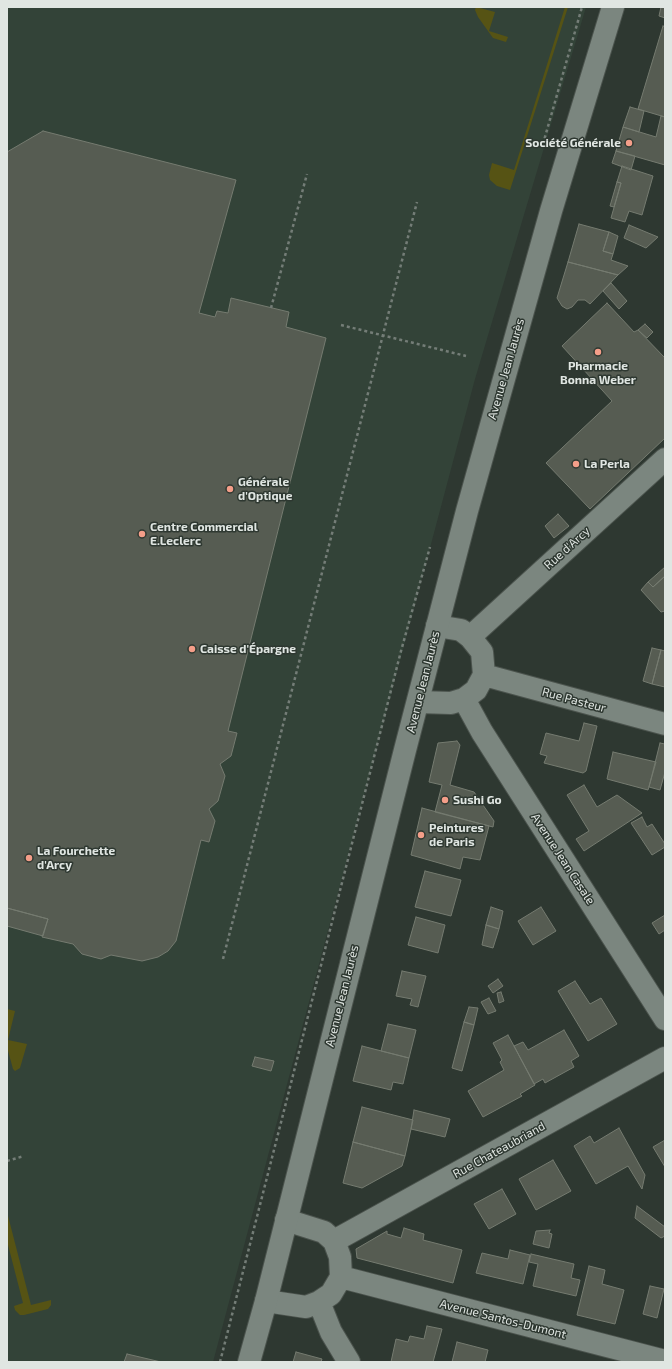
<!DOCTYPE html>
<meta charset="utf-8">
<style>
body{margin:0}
#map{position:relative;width:672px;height:1369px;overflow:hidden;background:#2e3831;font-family:"Exo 2",sans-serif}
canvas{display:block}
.frame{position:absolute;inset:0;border:8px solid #e0e6e2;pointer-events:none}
</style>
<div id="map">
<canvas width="672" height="1369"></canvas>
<div class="frame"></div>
</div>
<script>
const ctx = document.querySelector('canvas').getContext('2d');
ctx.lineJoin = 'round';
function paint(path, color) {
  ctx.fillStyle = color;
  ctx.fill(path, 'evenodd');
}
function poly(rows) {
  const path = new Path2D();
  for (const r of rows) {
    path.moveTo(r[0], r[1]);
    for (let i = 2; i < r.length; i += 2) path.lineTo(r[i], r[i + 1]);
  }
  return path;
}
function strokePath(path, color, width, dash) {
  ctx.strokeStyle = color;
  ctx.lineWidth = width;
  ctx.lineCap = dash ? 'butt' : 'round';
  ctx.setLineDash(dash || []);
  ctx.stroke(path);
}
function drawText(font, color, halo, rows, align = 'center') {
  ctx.font = font + ' "Exo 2",sans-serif';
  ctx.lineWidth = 3;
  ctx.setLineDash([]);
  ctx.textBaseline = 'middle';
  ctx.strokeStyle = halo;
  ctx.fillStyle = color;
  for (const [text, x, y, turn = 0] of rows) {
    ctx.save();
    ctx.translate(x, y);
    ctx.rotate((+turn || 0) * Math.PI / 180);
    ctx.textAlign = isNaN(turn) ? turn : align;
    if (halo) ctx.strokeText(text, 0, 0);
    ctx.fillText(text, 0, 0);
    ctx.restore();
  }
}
paint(poly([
 [7,7,586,7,475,379,213,1362,7,1362]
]), '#334338');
paint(poly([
 [476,7,495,12,489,31,508,37,506,42,493,38,478,17,475,10],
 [565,7,568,7,510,190,497,186,490,180,489,175,492,163,514,170],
 [7,1009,15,1011,8,1040,27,1044,20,1068,15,1071,13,1069,7,1047],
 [7,1212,31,1305,51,1300,51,1305,48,1309,24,1315,20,1315,15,1310,14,1306,23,1303,7,1241]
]), '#565314');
const building = poly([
 [661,7,665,7,665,18,659,16,661,7],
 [663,26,665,27,665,117,638,109,663,26],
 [630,107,644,111,639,132,623,127,630,107],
 [661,116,665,117,665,165,616,151,623,127,656,137,661,116],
 [43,131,236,180,199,313,215,317,217,311,228,313,231,298,289,312,286,327,326,338,228,731,237,733,231,756,220,764,225,776,218,801,209,809,215,821,209,842,201,840,176,941,168,951,158,957,142,961,111,955,101,959,82,954,73,944,42,937,48,919,7,908,7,152,43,131],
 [616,151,635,156,631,170,612,163,616,151],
 [622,166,653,176,642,215,629,211,625,222,611,218,621,183,617,182,622,166],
 [617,182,621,183,614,207,610,206,617,182],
 [579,224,609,232,603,251,613,254,611,260,628,266,618,275,568,262,579,224],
 [629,225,658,237,646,248,624,238,629,225],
 [609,232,618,236,613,254,603,251,609,232],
 [568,262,618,275,590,304,585,300,578,300,572,307,567,309,562,306,557,298,568,262],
 [611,283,627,301,619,309,603,291,611,283],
 [607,303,634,332,638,330,665,358,665,438,590,509,546,463,612,401,562,346,607,303],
 [645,324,653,332,647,338,638,330,645,324],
 [558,514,569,526,554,538,545,526,558,514],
 [665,567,665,576,653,587,648,582,665,567],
 [665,576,665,611,661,612,641,590,648,582,653,587,665,576],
 [652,648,661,650,652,684,643,681,652,648],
 [661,650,665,651,665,687,652,684,661,650],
 [584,723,597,726,586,771,583,773,544,763,547,756,540,754,546,733,579,741,584,723],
 [457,741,460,745,450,785,474,792,494,821,493,827,435,812,442,785,429,782,438,743,457,741],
 [660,743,665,744,665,772,660,790,649,787,660,743],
 [613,752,656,762,648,790,607,779,613,752],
 [584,785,597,807,617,795,642,813,584,851,576,839,589,831,567,795,584,785],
 [422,808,489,826,480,860,463,857,460,869,411,855,422,808],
 [642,817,647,827,652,824,665,844,665,847,652,855,631,823,642,817],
 [425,871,461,880,451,916,415,907,425,871],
 [491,907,503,911,499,929,486,925,491,907],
 [541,907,556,931,533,945,518,921,541,907],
 [7,908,48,919,43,936,7,926,7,908],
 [665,915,665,930,659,934,652,923,665,915],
 [416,917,445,925,438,953,408,945,416,917],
 [486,925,499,929,493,948,482,945,486,925],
 [402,971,426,976,418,1007,410,1005,412,999,396,996,402,971],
 [498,979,503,986,493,993,488,986,498,979],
 [575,981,590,1004,601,998,617,1024,588,1041,558,991,575,981],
 [501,992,504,1001,499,1003,497,993,501,992],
 [489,998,496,1011,488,1014,481,1002,489,998],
 [469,1007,478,1008,474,1025,464,1022,469,1007],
 [464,1022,474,1025,462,1071,452,1068,464,1022],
 [388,1024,416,1030,409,1058,381,1051,388,1024],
 [564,1030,579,1056,571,1061,574,1067,545,1083,543,1079,534,1084,514,1046,523,1042,528,1050,564,1030],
 [508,1035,535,1085,520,1094,522,1096,483,1117,468,1091,504,1070,500,1062,502,1060,493,1043,508,1035],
 [362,1046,409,1058,403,1084,393,1082,391,1090,353,1081,362,1046],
 [255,1057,274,1061,271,1071,252,1066,255,1057],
 [362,1107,413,1120,405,1156,353,1142,362,1107],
 [414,1110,450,1119,445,1137,411,1129,414,1110],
 [619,1128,645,1175,642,1189,628,1166,596,1184,574,1146,590,1136,594,1143,619,1128],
 [665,1140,665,1167,653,1147,665,1140],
 [353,1142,405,1156,402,1166,362,1188,343,1183,353,1142],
 [553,1160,571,1191,536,1210,519,1179,553,1160],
 [502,1189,516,1214,489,1229,474,1204,502,1189],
 [637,1206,665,1227,665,1236,661,1238,635,1218,637,1206],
 [404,1228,424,1234,423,1240,462,1250,453,1283,357,1258,356,1249,387,1231,387,1234,401,1238,404,1228],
 [550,1230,549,1233,552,1234,549,1248,533,1244,536,1231,550,1230],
 [510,1250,530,1255,523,1284,476,1273,482,1253,508,1259,510,1250],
 [531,1254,574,1264,571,1278,580,1280,576,1296,533,1286,538,1264,529,1262,531,1254],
 [589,1266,605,1270,602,1284,624,1290,615,1324,577,1315,589,1266],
 [650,1286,664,1289,657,1318,643,1314,650,1286],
 [427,1326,442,1329,433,1362,391,1362,396,1339,408,1342,410,1336,424,1339,427,1326],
 [457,1342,488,1350,485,1362,452,1362,457,1342],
 [296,1352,322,1359,321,1362,293,1362,296,1352],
 [127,1354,161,1362,124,1362,127,1354]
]);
paint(building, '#565c52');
strokePath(building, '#757b70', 1);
const street = poly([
 [470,637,665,459],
 [484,675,665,724],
 [464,699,482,732,665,1019],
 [418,702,451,703,464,699,476,690,484,675,482,652,470,637,461,630,437,626],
 [334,1241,665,1058],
 [341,1277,665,1361],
 [266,1301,306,1307,319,1302,331,1294,341,1277,340,1257,334,1241,324,1232,286,1220],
 [319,1302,331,1332,349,1362]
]);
const secondary = poly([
 [249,1362,266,1301,405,750,467,511,551,211,613,7]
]);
strokePath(street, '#4b534d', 24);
strokePath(secondary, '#4b534d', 24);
strokePath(poly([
 [543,144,582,7],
 [271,308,307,174],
 [341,325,466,356],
 [223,959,417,202],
 [7,1161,24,1156],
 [220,1362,401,651,430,547]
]), '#747d77', 2.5, [3, 3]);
strokePath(street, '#7b867f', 22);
strokePath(secondary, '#7b867f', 22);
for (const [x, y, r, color] of [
 [629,143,4,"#f49e89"],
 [598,352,4,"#f49e89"],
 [576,464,4,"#f49e89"],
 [230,489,4,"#f49e89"],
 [142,534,4,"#f49e89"],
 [192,649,4,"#f49e89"],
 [445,800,4,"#f49e89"],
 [421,835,4,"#f49e89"],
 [29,858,4,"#f49e89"]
]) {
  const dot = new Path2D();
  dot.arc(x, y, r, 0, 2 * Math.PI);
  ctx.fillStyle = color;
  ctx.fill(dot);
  strokePath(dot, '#2e3831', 1.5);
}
drawText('bold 12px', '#e0e6e2', '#2e3831', [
 ["Société Générale",621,143,"right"],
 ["Pharmacie",598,366,"center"],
 ["Bonna Weber",598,380,"center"],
 ["La Perla",584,464],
 ["Générale",238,482],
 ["d'Optique",238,496],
 ["Centre Commercial",150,527],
 ["E.Leclerc",150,541],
 ["Caisse d'Épargne",200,649],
 ["Sushi Go",453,800],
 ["Peintures",429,828],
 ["de Paris",429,842],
 ["La Fourchette",37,851],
 ["d'Arcy",37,865]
], 'left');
drawText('12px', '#e0e6e2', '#2e3831', [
 ["Avenue Jean Jaurès",506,369,-74],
 ["Rue d'Arcy",567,548,-42],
 ["Avenue Jean Jaurès",423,682,-76],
 ["Rue Pasteur",574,700,15],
 ["Avenue Jean Casale",563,859,57],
 ["Avenue Jean Jaurès",342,996,-76],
 ["Rue Chateaubriand",499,1150,-29],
 ["Avenue Santos-Dumont",503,1319,14]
]);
</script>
